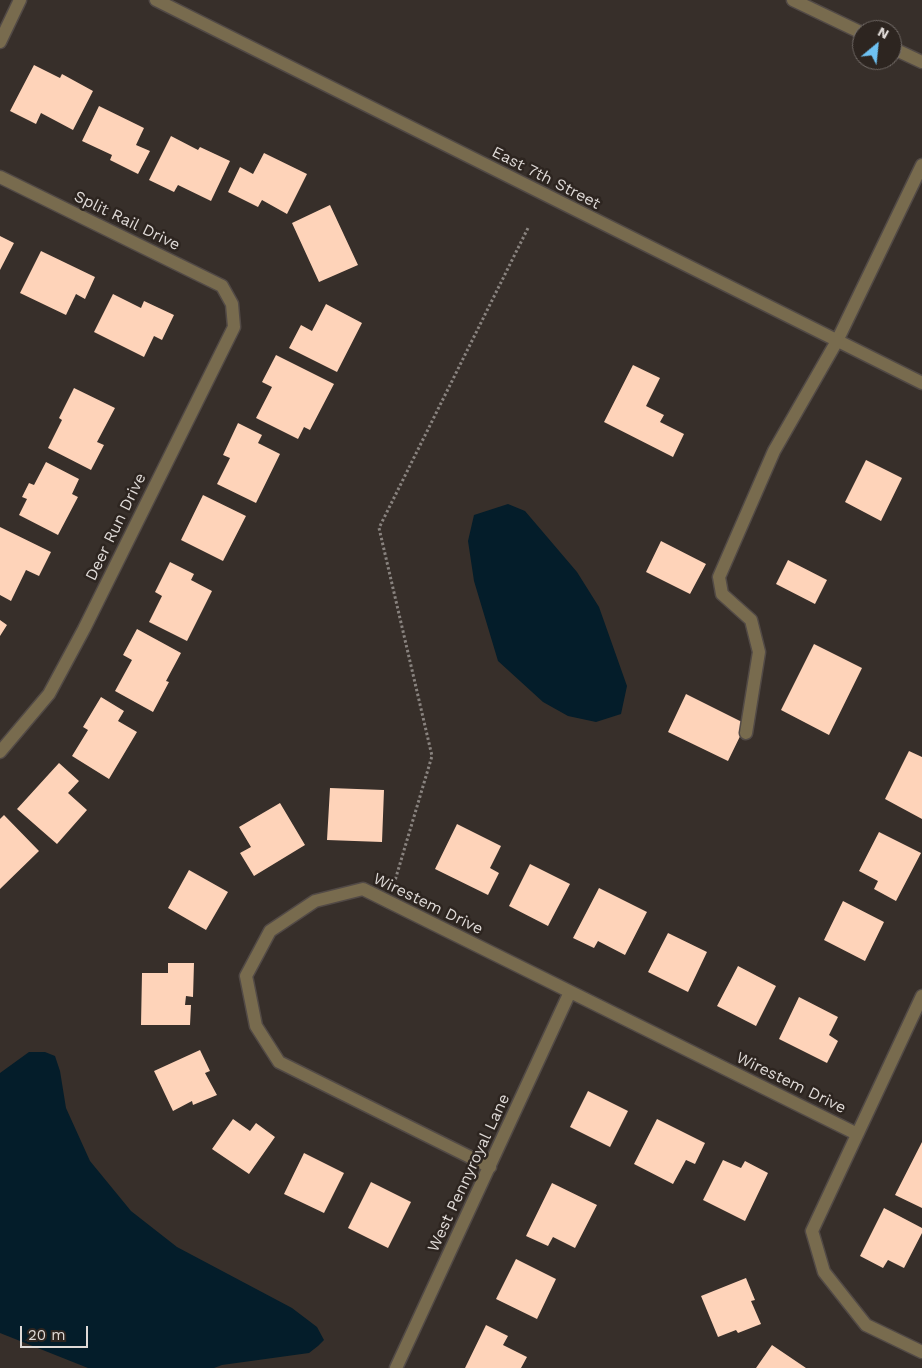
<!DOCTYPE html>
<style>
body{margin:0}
#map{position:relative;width:922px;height:1368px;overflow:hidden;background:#372f2a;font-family:"Work Sans",sans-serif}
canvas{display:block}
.north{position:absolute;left:852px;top:20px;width:50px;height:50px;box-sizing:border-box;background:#2d2520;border:1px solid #746d69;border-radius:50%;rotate:28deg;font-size:14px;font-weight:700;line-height:20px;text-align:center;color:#dfdad7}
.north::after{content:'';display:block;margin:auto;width:18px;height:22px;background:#6ec2f3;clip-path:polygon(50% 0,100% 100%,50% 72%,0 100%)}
.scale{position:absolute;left:20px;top:1326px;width:68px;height:22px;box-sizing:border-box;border:2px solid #dfdad7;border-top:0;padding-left:6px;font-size:15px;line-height:18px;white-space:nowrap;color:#dfdad7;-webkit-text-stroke:4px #2d2520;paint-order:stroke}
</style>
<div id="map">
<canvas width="922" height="1368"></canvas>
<div class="north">N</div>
<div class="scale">20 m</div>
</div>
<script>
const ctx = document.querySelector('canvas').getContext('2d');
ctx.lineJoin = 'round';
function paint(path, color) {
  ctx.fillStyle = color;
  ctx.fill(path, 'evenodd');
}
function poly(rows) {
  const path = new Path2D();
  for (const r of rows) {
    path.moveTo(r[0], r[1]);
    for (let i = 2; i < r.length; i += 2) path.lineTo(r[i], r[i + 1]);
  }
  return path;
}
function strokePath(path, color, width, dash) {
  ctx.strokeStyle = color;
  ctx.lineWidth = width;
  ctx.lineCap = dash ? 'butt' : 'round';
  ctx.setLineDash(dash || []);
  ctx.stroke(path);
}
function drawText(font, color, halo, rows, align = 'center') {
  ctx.font = font + ' "Work Sans",sans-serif';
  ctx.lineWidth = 5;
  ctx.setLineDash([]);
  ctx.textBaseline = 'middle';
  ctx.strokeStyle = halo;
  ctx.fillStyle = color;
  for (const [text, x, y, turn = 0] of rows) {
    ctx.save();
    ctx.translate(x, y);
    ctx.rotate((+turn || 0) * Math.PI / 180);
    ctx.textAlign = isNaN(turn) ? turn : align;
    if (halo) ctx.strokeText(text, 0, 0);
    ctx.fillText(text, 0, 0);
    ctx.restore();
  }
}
paint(poly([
 [508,504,525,511,577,572,599,607,627,686,621,714,596,722,568,716,543,702,498,661,474,581,468,541,474,515],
 [29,1052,45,1052,55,1056,60,1071,66,1108,90,1161,131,1211,177,1247,292,1308,317,1327,324,1340,318,1346,309,1353,222,1365,214,1368,88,1368,0,1333,0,1073]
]), '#041d2a');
paint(poly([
 [34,65,60,78,62,74,93,91,73,130,41,113,36,124,10,111],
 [99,106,144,128,136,145,150,151,138,174,110,160,112,155,82,141],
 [171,136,198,150,200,147,230,161,211,201,178,185,174,192,149,180],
 [264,153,307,174,287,214,262,200,258,207,228,192,240,167,253,174],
 [330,205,358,265,319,282,292,223],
 [0,236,14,243,0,270],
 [41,251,95,277,85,299,76,294,66,315,20,293],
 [113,294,141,308,144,301,174,315,162,340,154,336,144,357,94,332],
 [326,304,362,323,337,372,289,348,301,325,312,331],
 [276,355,334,384,310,430,304,427,298,439,256,418,272,387,262,382],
 [633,365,660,378,646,406,664,415,660,422,684,434,673,457,604,422],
 [74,388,115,408,97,442,104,445,91,470,48,448,62,420,59,418],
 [238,423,262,435,258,443,280,454,256,503,217,484,230,458,223,455],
 [866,460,902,478,881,521,845,502],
 [46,462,79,479,72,494,78,497,58,535,19,515,27,499,22,497,29,483,34,485],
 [203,495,246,516,223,561,181,540],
 [0,527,51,552,39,576,26,570,11,601,0,595],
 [661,541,706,564,690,594,646,572],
 [788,560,827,580,815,604,776,584],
 [170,562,194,574,191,580,212,591,187,641,149,622,162,596,155,592],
 [0,620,7,625,0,636],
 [137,629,181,653,166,681,169,682,153,712,115,691,132,660,123,655],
 [814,644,862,668,829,735,781,710],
 [686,694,746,724,728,761,668,732],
 [101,697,124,711,118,721,137,732,109,779,72,756,88,730,83,727],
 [909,751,922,757,922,819,885,799],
 [59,763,79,781,68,793,87,810,57,844,17,809],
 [330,788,384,790,382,842,327,840],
 [280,803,305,845,254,876,240,853,251,847,239,827],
 [4,815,39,851,0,889,0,819],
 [457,824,501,846,490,868,499,873,488,895,435,869],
 [879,832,921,853,896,901,874,889,878,881,859,871],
 [530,864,570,884,548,926,509,906],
 [189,870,228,892,206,930,168,908],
 [599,888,647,912,625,955,598,941,594,948,573,938],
 [843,901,884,922,865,961,824,940],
 [668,933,707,952,688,992,648,972],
 [168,963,194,963,193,997,186,996,185,1005,191,1005,190,1025,141,1025,142,973,168,973],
 [738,966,776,986,756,1026,717,1006],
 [799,997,838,1017,829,1035,838,1041,827,1063,779,1039],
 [200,1050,210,1071,205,1073,217,1095,193,1105,192,1101,173,1111,154,1071],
 [588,1091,628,1111,610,1147,570,1127],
 [233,1119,250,1131,256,1123,275,1137,249,1174,212,1149],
 [657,1119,705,1143,695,1164,686,1160,673,1184,634,1164],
 [922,1142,922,1208,895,1195],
 [304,1153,344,1173,324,1213,284,1194],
 [723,1160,741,1168,745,1161,768,1173,745,1221,703,1200],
 [371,1182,411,1202,388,1248,348,1228],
 [552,1183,597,1205,575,1248,553,1237,548,1246,526,1236],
 [884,1208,922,1228,922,1233,904,1268,888,1260,883,1268,860,1256],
 [516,1259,556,1279,537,1319,496,1299],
 [746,1278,755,1300,751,1301,761,1324,738,1333,736,1330,718,1337,701,1296],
 [486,1325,508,1336,503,1345,527,1357,521,1368,465,1368],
 [772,1345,806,1368,756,1368]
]), '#fed3b9');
const minor = poly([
 [156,0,922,383],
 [793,0,862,33],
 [0,42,20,0],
 [892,48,922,62],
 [0,177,222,286,232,304,234,327,84,629,49,694,0,752],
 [746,733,759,652,751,620,722,594,719,577,774,451,837,341,922,165],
 [922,996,812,1231,824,1272,866,1325,922,1352],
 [490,1167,279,1062,256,1026,246,976,270,931,315,901,363,889,857,1134],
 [396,1368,570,992]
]);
strokePath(minor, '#524a46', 15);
strokePath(poly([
 [394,884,432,756,379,528,529,226]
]), '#89837f', 3, [2.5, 2.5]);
strokePath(minor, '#786b4e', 12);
drawText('16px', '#dfdad7', '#2d2520', [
 ["East 7th Street",546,178,27],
 ["Split Rail Drive",127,221,26],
 ["Deer Run Drive",116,527,-64],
 ["Wirestem Drive",428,904,26],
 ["Wirestem Drive",791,1083,26],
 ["West Pennyroyal Lane",469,1173,-65]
]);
</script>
